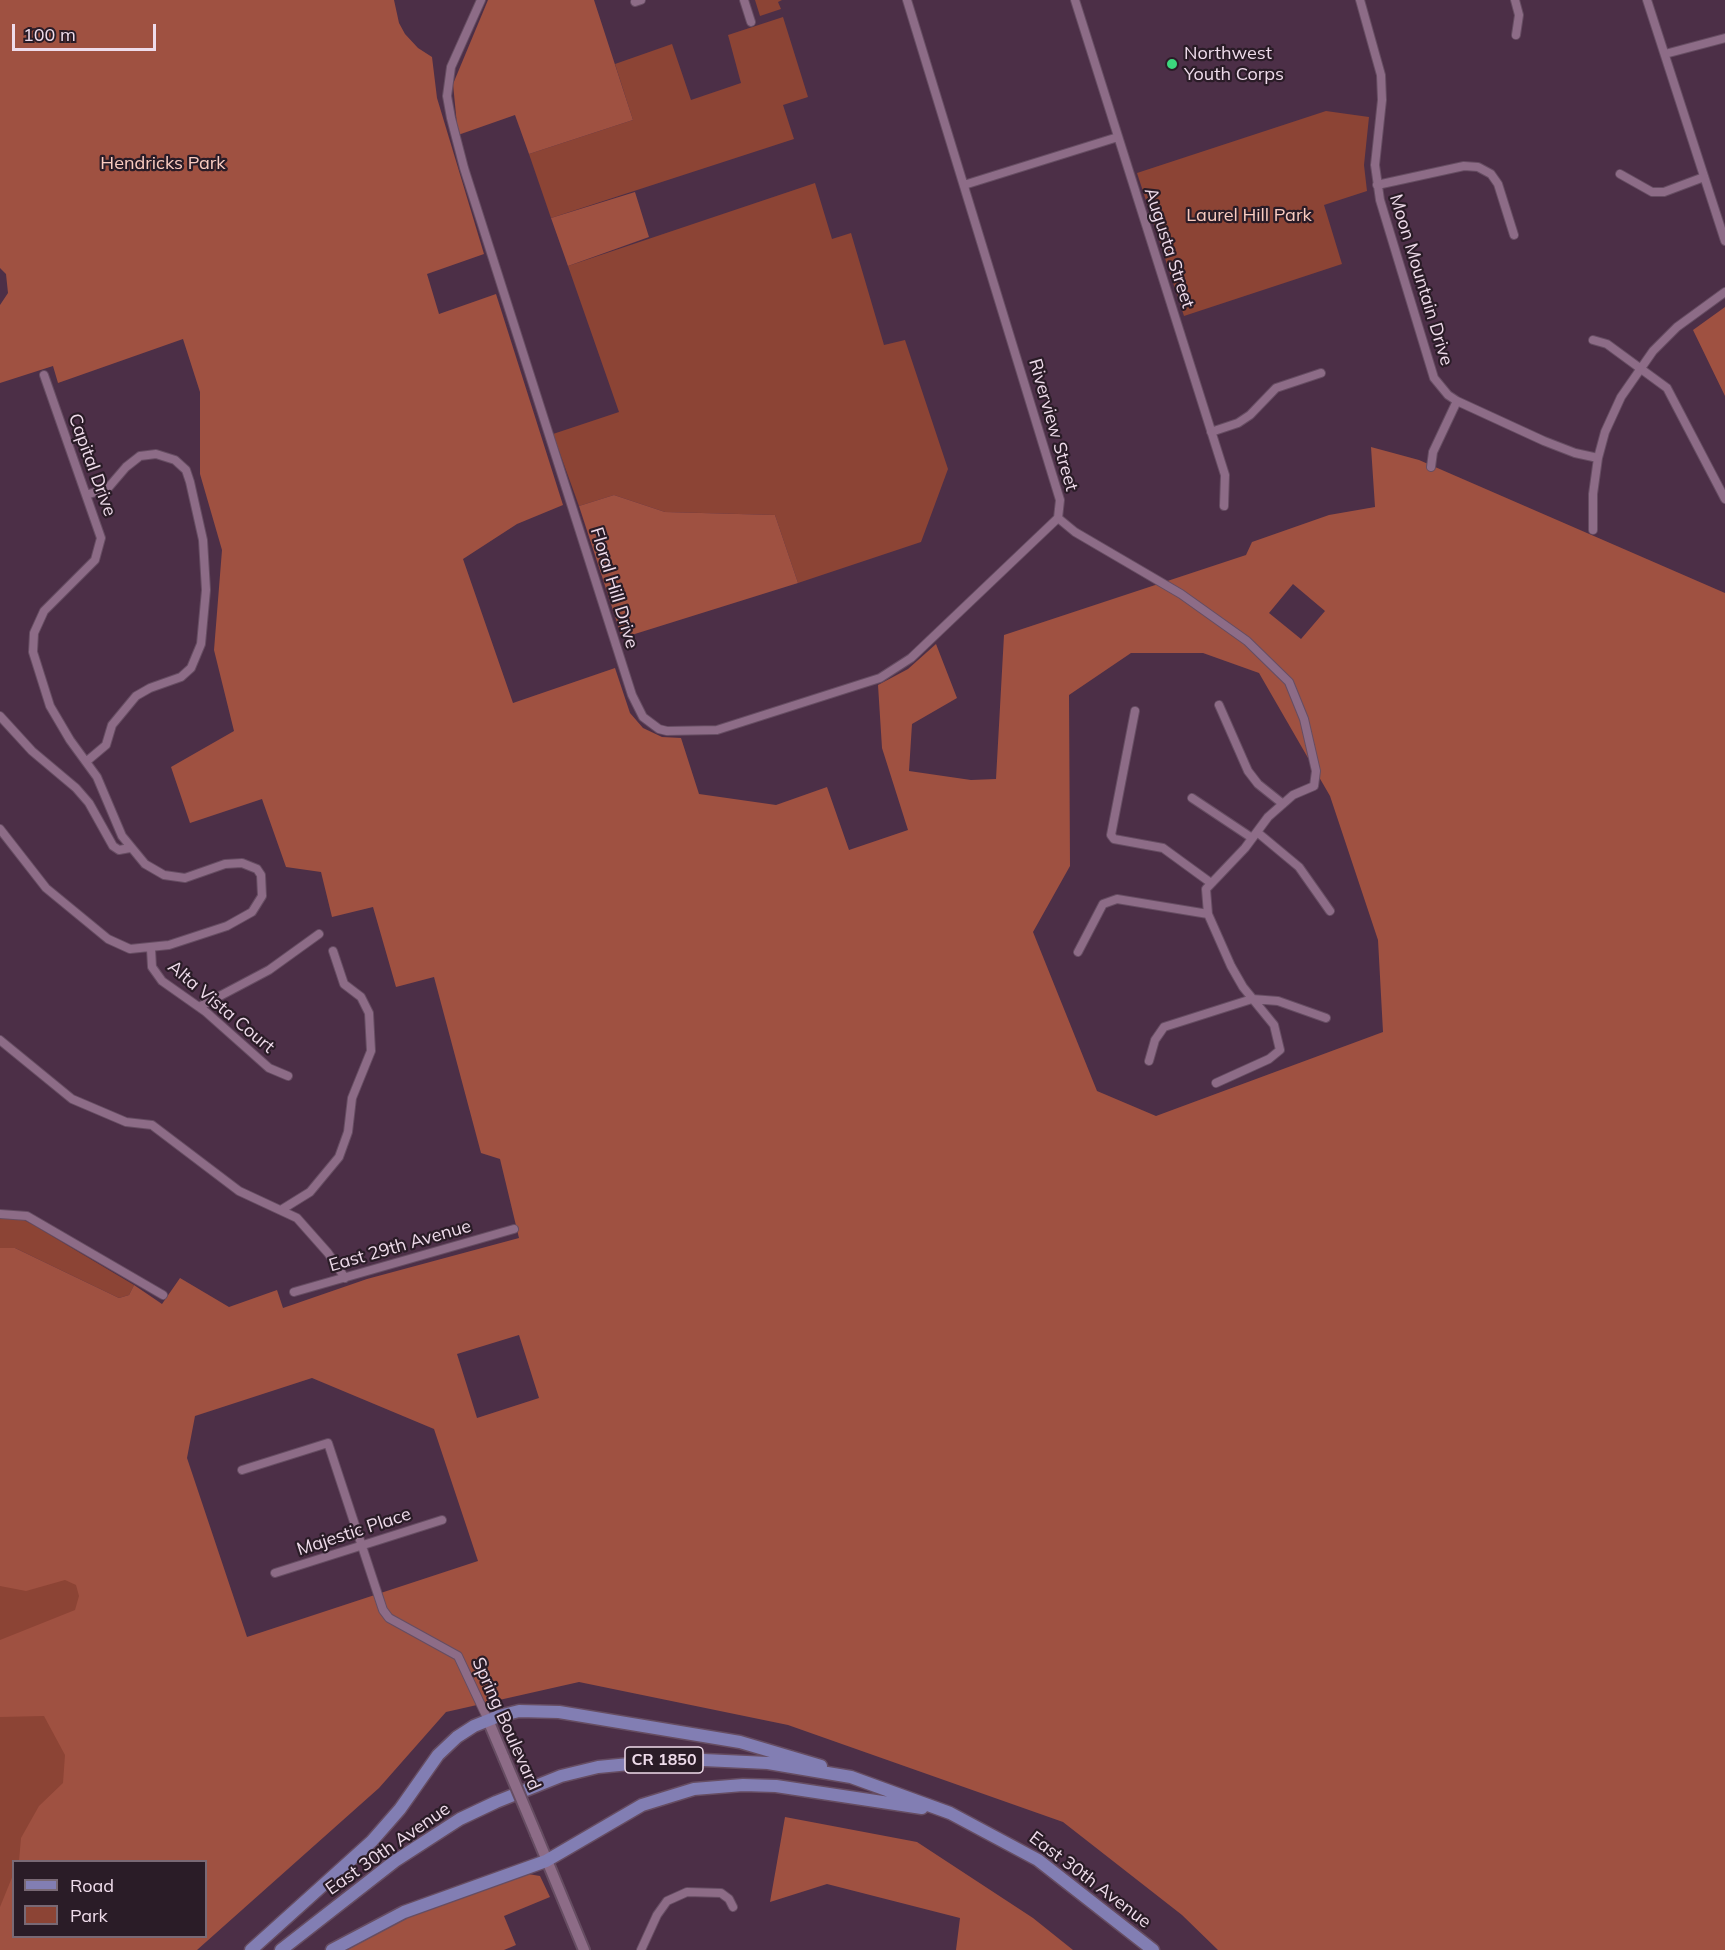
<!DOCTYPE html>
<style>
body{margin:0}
#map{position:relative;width:1725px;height:1950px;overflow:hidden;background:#4c2f47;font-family:Mulish,sans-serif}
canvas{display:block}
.legend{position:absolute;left:12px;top:1860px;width:195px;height:78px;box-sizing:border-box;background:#2a1c27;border:2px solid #796975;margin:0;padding:8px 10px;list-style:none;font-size:18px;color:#efdceb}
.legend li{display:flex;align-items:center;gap:12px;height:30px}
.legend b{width:30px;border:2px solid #796975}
.scale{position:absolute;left:12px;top:24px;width:144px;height:27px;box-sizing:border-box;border:3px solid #efdceb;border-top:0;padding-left:8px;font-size:18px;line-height:21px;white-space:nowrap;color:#efdceb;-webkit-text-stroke:4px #2a1c27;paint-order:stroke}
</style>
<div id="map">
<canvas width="1725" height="1950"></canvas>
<ul class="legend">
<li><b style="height:8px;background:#827eb3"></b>Road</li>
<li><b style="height:16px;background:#8c4435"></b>Park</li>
</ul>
<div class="scale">100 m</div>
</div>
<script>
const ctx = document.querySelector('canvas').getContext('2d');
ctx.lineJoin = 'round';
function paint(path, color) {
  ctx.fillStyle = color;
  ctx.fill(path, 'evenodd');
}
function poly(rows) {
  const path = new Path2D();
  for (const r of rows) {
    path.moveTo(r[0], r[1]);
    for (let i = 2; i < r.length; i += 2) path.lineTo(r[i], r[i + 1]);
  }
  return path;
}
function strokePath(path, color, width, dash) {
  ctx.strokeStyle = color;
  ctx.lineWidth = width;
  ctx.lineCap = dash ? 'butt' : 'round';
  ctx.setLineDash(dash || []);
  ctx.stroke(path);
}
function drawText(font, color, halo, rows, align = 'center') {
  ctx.font = font + ' Mulish,sans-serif';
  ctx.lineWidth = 4.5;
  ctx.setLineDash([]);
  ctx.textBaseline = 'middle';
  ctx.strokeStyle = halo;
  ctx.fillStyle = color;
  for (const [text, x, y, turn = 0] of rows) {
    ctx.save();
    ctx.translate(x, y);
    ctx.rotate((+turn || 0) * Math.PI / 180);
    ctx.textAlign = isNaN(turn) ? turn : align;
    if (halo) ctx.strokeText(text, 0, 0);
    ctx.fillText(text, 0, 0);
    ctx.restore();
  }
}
paint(poly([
 [755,0,782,0,778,2,781,9,760,16],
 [783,17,808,97,783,105,794,139,551,218,529,154,633,120,615,64,672,44,691,100,741,83,728,35],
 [1326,111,1369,117,1364,165,1367,191,1324,205,1342,264,1184,316,1137,173],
 [815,183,832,239,851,233,884,345,905,340,948,469,921,542,798,583,775,515,665,512,614,495,579,506,553,434,619,412,568,266],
 [0,1217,24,1220,35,1226,134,1285,129,1295,119,1298,15,1248,0,1248],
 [0,1519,75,1551,96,1628,75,1789,45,1861,14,1862,13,1936,8,1950,0,1950]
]), '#8c4435');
paint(poly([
 [0,0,394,0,399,23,405,34,418,48,432,57,437,98,484,254,427,274,439,314,496,294,563,505,517,524,463,559,513,703,615,668,630,713,643,728,662,737,681,738,699,794,776,805,827,787,849,850,908,830,882,748,878,685,908,669,936,644,957,698,912,724,909,771,971,780,996,779,1004,635,1246,555,1252,542,1329,515,1375,507,1371,447,1419,460,1725,593,1725,1950,1218,1950,1182,1915,1063,1822,788,1725,579,1682,446,1712,379,1788,197,1950,0,1950,0,1907,13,1875,14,1936,206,1936,206,1862,19,1861,21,1838,39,1806,63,1783,65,1755,44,1716,0,1717,0,1640,75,1610,79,1596,76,1585,65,1580,26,1591,0,1586,0,1248,15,1248,119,1298,129,1295,134,1285,162,1304,180,1278,229,1307,277,1290,283,1308,367,1279,519,1238,500,1159,481,1153,434,977,396,987,373,907,332,917,321,872,286,867,262,799,190,823,171,767,234,731,214,650,222,550,200,474,200,392,183,339,58,383,53,366,0,383,0,305,8,293,6,274,0,268],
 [1293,584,1325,611,1301,639,1269,613],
 [1131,653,1203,653,1259,673,1330,796,1378,940,1383,1032,1156,1116,1097,1091,1033,932,1070,866,1069,695],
 [519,1335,539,1398,477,1418,457,1354],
 [312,1378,434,1429,478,1561,247,1637,187,1458,195,1416],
 [488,0,594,0,633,120,529,154,515,115,458,135,453,84],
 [635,192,649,237,568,266,551,218],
 [1725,307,1725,396,1693,330],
 [614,495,665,512,775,515,798,583,622,638,579,506],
 [785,1817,917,1842,1033,1918,1073,1950,956,1950,960,1918,827,1884,770,1902],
 [528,1874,540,1876,550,1897,504,1916,516,1945,504,1950,347,1950,404,1919]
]), '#9f5141');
const street = poly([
 [481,0,451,67,447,96,451,118,464,168,632,695,643,717,659,729,667,731,717,730,880,678,911,658,1058,518],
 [744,0,751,22],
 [907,0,1060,500,1058,518,1075,532,1181,594,1247,641,1289,682,1304,719,1316,771,1314,786,1293,795,1268,817,1245,848,1206,889,1208,914,1231,966,1243,987,1274,1025,1280,1050,1269,1059,1216,1083],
 [1075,0,1225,475,1224,506],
 [1360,0,1381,75,1382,100,1375,165,1380,200,1434,378,1448,395,1457,401,1544,441,1575,453,1598,458],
 [1515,0,1519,15,1516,35],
 [1647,0,1725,241],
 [635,2,641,0],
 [1665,54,1725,38],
 [1620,174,1652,192,1664,192,1704,177],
 [964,185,1118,137],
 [1377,185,1464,166,1478,167,1491,174,1498,184,1514,235],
 [1593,340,1607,344,1667,388,1725,499],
 [1211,432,1238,423,1250,415,1276,388,1321,373],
 [1431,467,1433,452,1457,401],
 [86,495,108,488,126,467,140,456,156,454,175,460,186,470,190,482,203,540,206,590,201,644,191,668,181,677,150,688,136,696,112,725,106,745,87,761],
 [1593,530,1593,494,1598,458,1605,432,1621,397,1653,351,1677,327,1725,292],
 [1219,705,1248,771,1258,784,1283,804],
 [1135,711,1111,835,1114,839,1163,848,1211,883],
 [0,716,32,751,76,788,89,803,113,846,119,850,130,848],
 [1192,798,1252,838],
 [0,829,46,888,108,939,130,949,169,945,227,926,252,912,262,896,261,875,257,869,242,863,225,864,185,878,164,875,145,864,122,836,97,777,70,740,50,706,33,652,34,633,44,611,95,560,101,538,44,375],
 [1257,832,1299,867,1330,911],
 [151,949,152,967,162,981,206,1012,269,1068,288,1076],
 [1078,952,1103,904,1117,899,1208,914],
 [199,1007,269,970,319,934],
 [0,1040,72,1099,126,1122,152,1125,239,1191,297,1218,328,1253,345,1278],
 [1149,1061,1155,1040,1164,1027,1252,999,1278,1001,1326,1018],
 [281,1210,310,1192,339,1157,348,1132,352,1098,371,1051,369,1013,361,997,344,984,333,951],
 [0,1214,27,1216,163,1295],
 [294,1292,514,1229],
 [242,1470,328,1443,383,1610,389,1618,458,1656,488,1720],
 [275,1573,442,1520],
 [641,1950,657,1915,667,1901,687,1892,721,1893,729,1899,733,1907]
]);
const secondary = poly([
 [488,1720,504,1758],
 [536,1834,584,1950]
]);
const primary = poly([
 [251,1950,372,1841,400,1809,438,1755,457,1737,474,1726,499,1716,519,1711,559,1712,740,1742,821,1766],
 [281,1950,395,1861,460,1819,496,1802,561,1776,598,1767,682,1759,768,1763,851,1777,950,1813,1038,1860,1153,1950],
 [332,1950,404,1912,546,1861,642,1805,694,1789,743,1785,776,1786,922,1808]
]);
strokePath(street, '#664d62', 10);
strokePath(secondary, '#664d62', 14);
strokePath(primary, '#664d62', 15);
strokePath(street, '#8d6c87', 8);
strokePath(secondary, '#8d6c87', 10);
strokePath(primary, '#827eb3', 12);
const secondaryBridge = poly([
 [504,1758,536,1834]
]);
strokePath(secondaryBridge, '#664d62', 14, []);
strokePath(secondaryBridge, '#8d6c87', 10);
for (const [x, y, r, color] of [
 [1172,64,6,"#3cd77e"]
]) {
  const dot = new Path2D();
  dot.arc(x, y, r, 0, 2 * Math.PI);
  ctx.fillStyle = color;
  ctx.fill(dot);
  strokePath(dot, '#2a1c27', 2);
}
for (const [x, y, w] of [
 [664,1760,78]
]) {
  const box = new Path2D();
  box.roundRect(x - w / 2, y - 13, w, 26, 4.5);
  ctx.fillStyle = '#2a1c27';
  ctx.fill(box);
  strokePath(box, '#efdceb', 1.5);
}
drawText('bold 16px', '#efdceb', null, [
 ["CR 1850",664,1760]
]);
drawText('18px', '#efdceb', '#2a1c27', [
 ["Northwest",1184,54],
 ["Youth Corps",1184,75]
], 'left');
drawText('18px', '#faccc1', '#2a1c27', [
 ["Hendricks Park",163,164],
 ["Laurel Hill Park",1249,216]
]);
drawText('18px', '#efdceb', '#2a1c27', [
 ["Augusta Street",1169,248,72],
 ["Moon Mountain Drive",1421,280,73],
 ["Riverview Street",1053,425,74],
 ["Capital Drive",92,465,70],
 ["Floral Hill Drive",614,588,73],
 ["Alta Vista Court",221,1007,40],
 ["East 29th Avenue",400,1246,-16],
 ["Majestic Place",354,1532,-18],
 ["Spring Boulevard",506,1724,66],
 ["East 30th Avenue",388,1849,-35],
 ["East 30th Avenue",1090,1880,37]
]);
</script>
